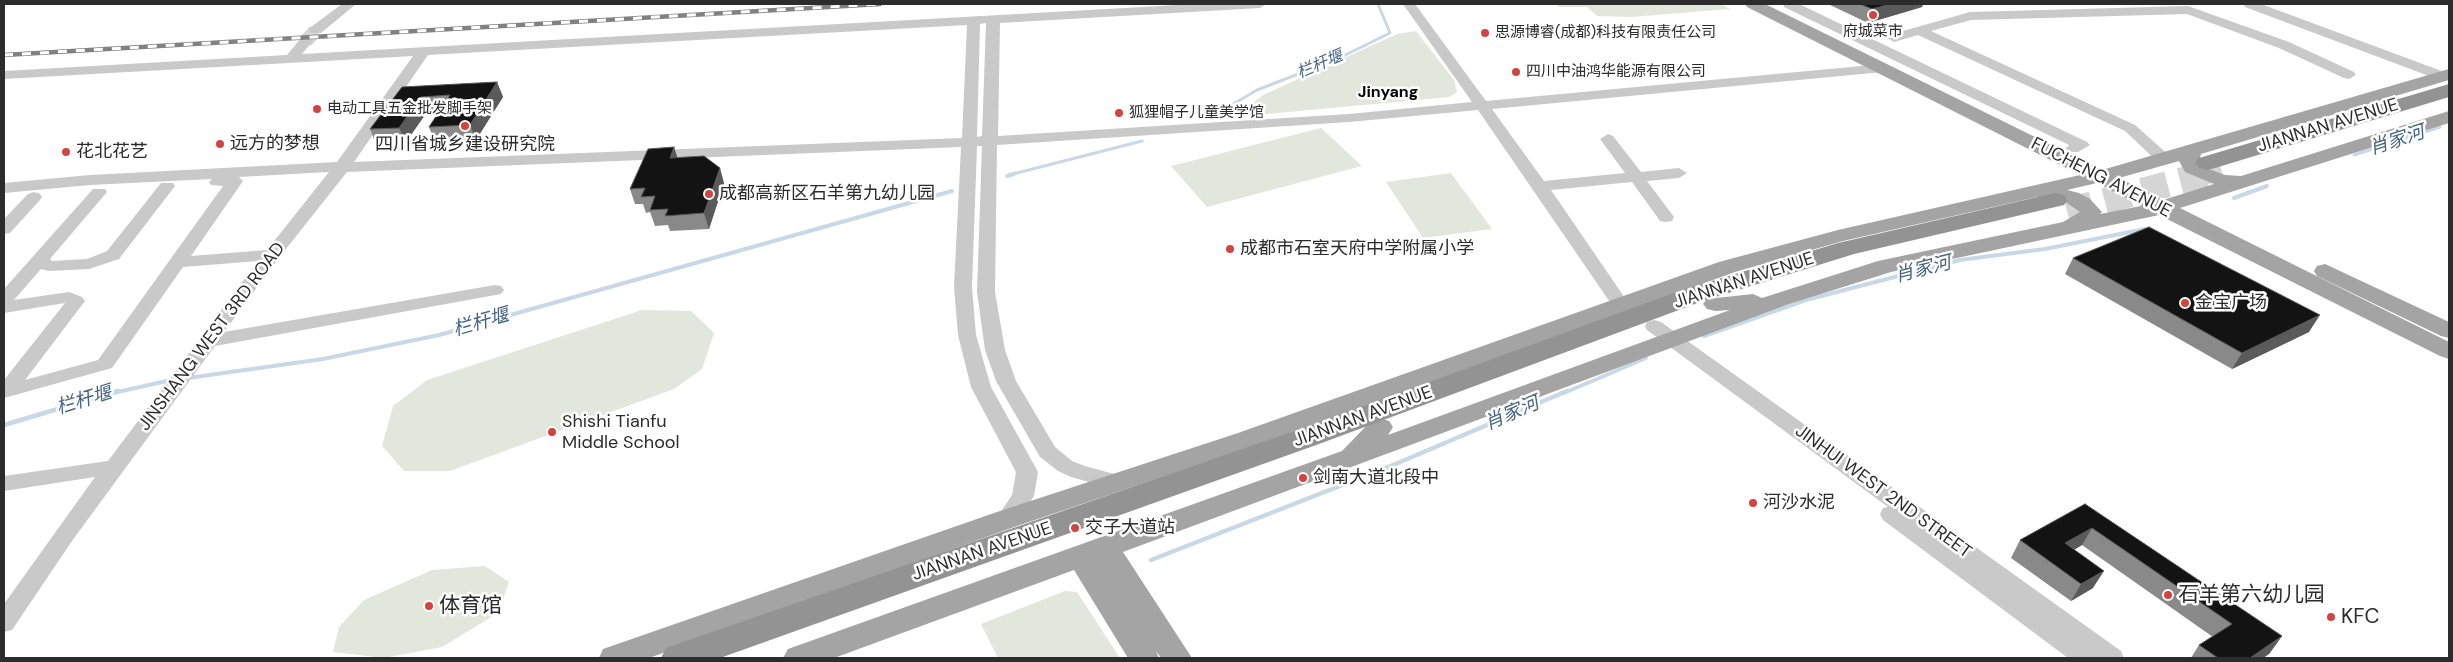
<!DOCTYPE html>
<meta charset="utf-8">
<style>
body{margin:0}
#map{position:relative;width:2453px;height:662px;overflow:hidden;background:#fff;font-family:"DM Sans",sans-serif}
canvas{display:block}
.frame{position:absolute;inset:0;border:5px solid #2c2c2c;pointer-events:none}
</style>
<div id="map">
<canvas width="2453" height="662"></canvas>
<div class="frame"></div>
</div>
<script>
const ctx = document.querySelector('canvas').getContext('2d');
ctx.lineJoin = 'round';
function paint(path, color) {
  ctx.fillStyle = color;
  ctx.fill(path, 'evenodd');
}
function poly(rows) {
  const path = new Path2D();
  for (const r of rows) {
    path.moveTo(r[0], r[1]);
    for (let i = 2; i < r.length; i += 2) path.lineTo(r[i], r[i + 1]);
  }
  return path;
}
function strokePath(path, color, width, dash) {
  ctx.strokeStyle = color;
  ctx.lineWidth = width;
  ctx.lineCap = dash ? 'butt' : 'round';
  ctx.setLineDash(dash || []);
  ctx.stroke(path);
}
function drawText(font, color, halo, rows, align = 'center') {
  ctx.font = font + ' "DM Sans","Noto Sans SC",sans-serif';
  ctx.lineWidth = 5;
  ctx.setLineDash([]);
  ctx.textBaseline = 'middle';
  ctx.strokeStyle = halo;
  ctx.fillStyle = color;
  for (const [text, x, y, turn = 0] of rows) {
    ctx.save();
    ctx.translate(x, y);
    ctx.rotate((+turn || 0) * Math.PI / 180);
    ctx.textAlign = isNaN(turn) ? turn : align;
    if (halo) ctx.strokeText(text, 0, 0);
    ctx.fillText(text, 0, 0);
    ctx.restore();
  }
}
paint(poly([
 [1556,4,1721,4,1730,9,1632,17,1597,16,1587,7,1559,7],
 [1416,31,1454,80,1457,92,1449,97,1235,117,1263,95,1397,34],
 [1321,128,1362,166,1207,207,1171,166],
 [1451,173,1492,229,1423,238,1386,182],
 [642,310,691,311,714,333,702,369,674,389,450,471,404,471,382,446,393,406,427,380],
 [485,566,509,582,498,613,442,647,384,658,333,652,339,627,364,600,432,570],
 [1065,591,1077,592,1120,658,998,658,981,624]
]), '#e1e8db');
strokePath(poly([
 [1223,110,1257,90,1337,59,1390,33,1378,4],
 [2354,155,2440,127],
 [1009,175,1142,141]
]), '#c9d8e7', 3);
strokePath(poly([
 [1007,176,1014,174],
 [2234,198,2267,186],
 [1704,336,1806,300,1960,260,2045,249,2145,229],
 [188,378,323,359,439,335,952,191],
 [113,393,171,380],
 [1564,393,1646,358]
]), '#c9d8e7', 4);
strokePath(poly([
 [4,425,118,391],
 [1379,471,1567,391],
 [1151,560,1350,482]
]), '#c9d8e7', 4.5);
strokePath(poly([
 [306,41,316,30]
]), '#d5d5d5', 14, [14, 7]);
strokePath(poly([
 [2201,175,2225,169]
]), '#d5d5d5', 21, [21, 11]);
strokePath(poly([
 [2067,211,2206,174]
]), '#d5d5d5', 26, [26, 13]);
paint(poly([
 [342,4,356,4,321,33,311,33,309,30,311,27,342,4],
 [1196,4,1266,4,1260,8,1000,23,998,136,1349,114,1472,102,1403,4,1415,4,1486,101,1883,64,1890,68,1883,72,1492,109,1544,181,1625,173,1600,139,1608,134,1613,136,1641,172,1679,168,1687,173,1679,178,1647,181,1674,217,1672,221,1666,222,1660,221,1632,182,1551,190,1629,304,1626,308,1620,309,1614,308,1478,110,1349,122,997,145,995,292,1005,350,1016,381,1055,447,1072,461,1085,466,1125,477,1128,482,1125,487,1117,490,1071,477,1058,471,1040,457,996,381,985,350,977,292,982,146,977,146,972,287,976,335,991,387,1038,472,1034,496,1015,525,1007,527,999,525,996,519,1012,495,1016,472,971,387,958,335,954,287,961,147,347,172,278,259,224,332,495,285,501,286,504,290,501,294,215,346,72,541,12,630,4,632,4,604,95,477,4,491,4,476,108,461,258,261,183,267,112,368,4,398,4,380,65,303,4,313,4,289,93,189,105,189,107,192,50,259,52,261,87,259,107,251,161,183,173,183,175,186,119,259,89,269,49,271,41,269,14,300,69,292,82,297,85,301,25,380,98,360,223,186,211,185,209,182,212,179,90,185,4,193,4,183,90,175,337,162,413,56,4,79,4,71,287,55,301,38,306,37,313,41,302,54,1196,4],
 [986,23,982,136,977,137,980,24,986,23],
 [967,25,962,138,354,162,428,55,967,25],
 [329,172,267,250,191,256,243,181,239,177,329,172],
 [1783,4,1799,4,2087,142,2090,145,2078,152,2068,152,2065,149,2069,145,1784,7,1783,4],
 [2244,4,2261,4,2447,73,2449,76,2442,80,2437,79,2245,7,2244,4],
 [2188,6,2289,42,2354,72,2356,75,2349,79,2344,78,2279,48,2187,14,1971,20,1931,31,2135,125,2171,157,2173,160,2165,165,2159,163,2125,131,1918,35,1894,42,1887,38,1889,35,1970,12,2188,6],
 [34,192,40,194,42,197,40,200,10,233,4,234,4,219,28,194,34,192],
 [1654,320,1661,322,2121,651,2124,658,2068,658,1883,520,1880,514,1883,508,1888,507,1647,330,1645,326,1647,322,1654,320]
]), '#c9c9c9');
paint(poly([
 [1745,4,1765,4,2102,170,2449,69,2449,80,2201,154,2199,162,2206,168,2225,175,2241,176,2449,111,2449,123,2180,208,2449,342,2449,359,2440,356,2159,215,1891,272,1789,304,1123,552,1192,658,1161,658,1156,651,1159,658,1128,658,1074,570,834,658,783,658,788,649,1342,451,1371,421,1380,418,1389,421,1393,427,1388,435,1730,310,1715,311,1707,309,1703,304,1707,299,1753,294,1762,298,1878,261,2063,222,2080,212,2067,203,2037,197,1843,241,1735,272,1256,445,1017,526,649,658,599,658,603,649,997,512,1238,433,1719,262,1838,230,2080,175,1747,7,1745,4],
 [2179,161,2185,172,2214,184,2163,200,2119,178,2179,161],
 [2097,183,2141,206,2100,214,2102,212,2090,199,2079,193,2067,190,2097,183],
 [2325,264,2449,322,2449,338,2441,336,2317,276,2314,271,2317,266,2325,264]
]), '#a4a4a4');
paint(poly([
 [2449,84,2449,97,2215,168,2207,170,2199,168,2195,163,2199,158,2449,84],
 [2055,193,2064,195,2067,200,2064,205,1854,254,1703,301,1319,444,720,658,661,658,666,648,1297,430,1685,289,1838,243,2055,193]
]), '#939393');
const rail = poly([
 [4,55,880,4]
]);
strokePath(rail, '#818181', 4.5);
strokePath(rail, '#fff', 3, [9]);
paint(poly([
 [1828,4,1923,4,1922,7,1868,23],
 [497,82,503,97,476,140,435,142,429,127,440,111,427,112,406,142,376,144,370,129,402,87],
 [674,147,677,157,724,183,709,229,670,231,668,225,655,226,650,212,646,213,643,204,635,204,630,189],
 [2073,258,2309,332,2232,369,2065,274],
 [2085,504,2282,636,2269,654,2263,658,2191,658,2199,645,2213,637,2082,545,2074,550,2093,588,2071,601,2011,558,2020,540]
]), '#898989');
paint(poly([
 [1891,4,1923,4,1922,7,1868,23,1872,9],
 [497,82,503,97,476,140,470,125],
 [421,97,427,112,406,142,399,128],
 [674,147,679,163,670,158],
 [720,168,724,183,709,229,704,213],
 [2320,315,2309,332,2232,369,2242,353],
 [2092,528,2082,545,2055,561,2065,543],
 [2104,571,2093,588,2071,601,2081,584],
 [2282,636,2269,654,2263,658,2250,658]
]), '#5a5a5a');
const building = poly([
 [1860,4,1891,4,1872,9,1860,4],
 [497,82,470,125,429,127,450,95,421,97,399,128,370,129,402,87,497,82],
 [674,147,670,158,704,156,720,168,704,213,665,216,668,209,650,210,655,196,641,197,645,188,630,189,648,149,674,147],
 [2149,227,2320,315,2242,353,2073,258,2149,227],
 [2085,504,2282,636,2250,658,2218,658,2199,645,2232,624,2092,528,2065,543,2104,571,2081,584,2020,540,2085,504]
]);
paint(building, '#131313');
strokePath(building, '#5a5a5a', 1);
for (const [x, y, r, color] of [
 [1873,15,5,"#d14440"],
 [1485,33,5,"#d14440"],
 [1516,72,5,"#d14440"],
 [317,109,5,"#d14440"],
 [1119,113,5,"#d14440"],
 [465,126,5,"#d14440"],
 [220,144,5,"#d14440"],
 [66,152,5,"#d14440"],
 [709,194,5,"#d14440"],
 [1230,249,5,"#d14440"],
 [2185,303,5,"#d14440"],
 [552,432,5,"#d14440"],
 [1303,478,5,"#d14440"],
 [1753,503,5,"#d14440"],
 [1075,528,5,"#d14440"],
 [2168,595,5,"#d14440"],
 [429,606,5,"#d14440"],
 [2331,617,5,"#d14440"]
]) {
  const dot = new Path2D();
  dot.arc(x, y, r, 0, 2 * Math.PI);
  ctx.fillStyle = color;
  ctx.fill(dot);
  strokePath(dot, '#fff', 2);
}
drawText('15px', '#2c2c2c', '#fff', [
 ["府城菜市",1873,32,"center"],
 ["思源博睿(成都)科技有限责任公司",1495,33],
 ["四川中油鸿华能源有限公司",1526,72],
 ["电动工具五金批发脚手架",327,109],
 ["狐狸帽子儿童美学馆",1129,113]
], 'left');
drawText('italic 16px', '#446585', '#fff', [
 ["栏杆堰",1320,65,-23]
]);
drawText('bold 16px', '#000', '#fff', [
 ["Jinyang",1388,93]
]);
drawText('18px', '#2c2c2c', '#fff', [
 ["JIANNAN AVENUE",2328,126,-17],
 ["FUCHENG AVENUE",2101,178,27],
 ["JIANNAN AVENUE",1744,281,-18],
 ["JINSHANG WEST 3RD ROAD",212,337,-53],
 ["JIANNAN AVENUE",1363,417,-20],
 ["JINHUI WEST 2ND STREET",1883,492,36],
 ["JIANNAN AVENUE",982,552,-19]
]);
drawText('18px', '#2c2c2c', '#fff', [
 ["远方的梦想",230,144],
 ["四川省城乡建设研究院",465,145,"center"],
 ["花北花艺",76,152],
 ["成都高新区石羊第九幼儿园",719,194],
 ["成都市石室天府中学附属小学",1240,249],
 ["金宝广场",2195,303],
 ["Shishi Tianfu",562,422],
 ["Middle School",562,443],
 ["剑南大道北段中",1313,478],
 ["河沙水泥",1763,503],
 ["交子大道站",1085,528]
], 'left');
drawText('italic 19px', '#446585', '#fff', [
 ["肖家河",2397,141,-18],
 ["肖家河",1923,270,-14],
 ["栏杆堰",481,323,-16],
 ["栏杆堰",84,401,-17],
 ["肖家河",1512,414,-23]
]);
drawText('21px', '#2c2c2c', '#fff', [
 ["石羊第六幼儿园",2178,595],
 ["体育馆",439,606],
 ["KFC",2341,617]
], 'left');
</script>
